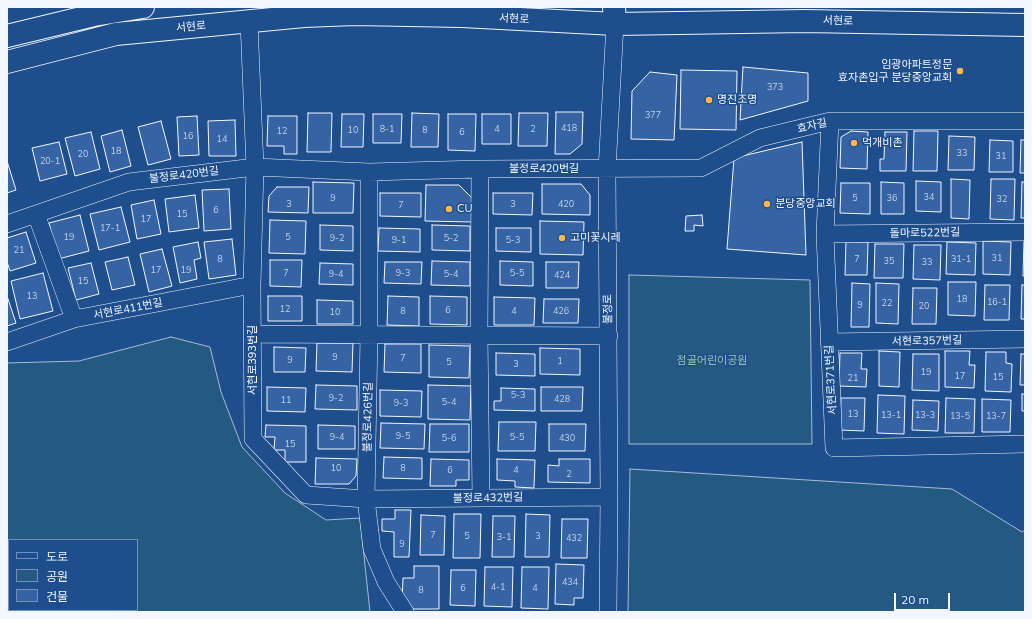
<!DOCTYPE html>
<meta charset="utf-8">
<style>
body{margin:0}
#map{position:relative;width:1032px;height:619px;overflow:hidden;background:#1f4e8c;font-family:Mulish,"Noto Sans KR",sans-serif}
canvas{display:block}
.frame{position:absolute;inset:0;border:8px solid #f2f6ff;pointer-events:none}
.legend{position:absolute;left:8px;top:539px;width:130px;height:72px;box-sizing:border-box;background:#1f4e8c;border:1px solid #7391ba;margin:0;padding:5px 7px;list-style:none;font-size:12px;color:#f2f6ff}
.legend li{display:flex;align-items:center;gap:8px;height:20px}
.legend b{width:20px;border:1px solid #7391ba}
.scale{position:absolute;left:894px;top:593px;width:56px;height:18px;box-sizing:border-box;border:2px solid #f2f6ff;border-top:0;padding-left:5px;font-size:12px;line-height:14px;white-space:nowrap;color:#f2f6ff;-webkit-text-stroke:3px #1f4e8c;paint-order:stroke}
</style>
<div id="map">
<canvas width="1032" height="619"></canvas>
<div class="frame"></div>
<ul class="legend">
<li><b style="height:5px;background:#1f4e8c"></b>도로</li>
<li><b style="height:11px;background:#245a82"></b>공원</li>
<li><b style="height:11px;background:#3563a3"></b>건물</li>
</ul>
<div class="scale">20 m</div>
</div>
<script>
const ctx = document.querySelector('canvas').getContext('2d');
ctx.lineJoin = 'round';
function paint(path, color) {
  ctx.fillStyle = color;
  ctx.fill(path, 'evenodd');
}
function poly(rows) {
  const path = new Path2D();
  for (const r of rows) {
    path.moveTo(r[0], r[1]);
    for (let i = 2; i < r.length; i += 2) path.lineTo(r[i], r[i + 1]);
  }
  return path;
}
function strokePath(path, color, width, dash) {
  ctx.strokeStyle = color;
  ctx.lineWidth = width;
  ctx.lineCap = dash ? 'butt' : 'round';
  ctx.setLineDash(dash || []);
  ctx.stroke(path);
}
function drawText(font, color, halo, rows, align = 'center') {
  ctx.font = font + ' Mulish,"Noto Sans KR",sans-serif';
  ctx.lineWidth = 3;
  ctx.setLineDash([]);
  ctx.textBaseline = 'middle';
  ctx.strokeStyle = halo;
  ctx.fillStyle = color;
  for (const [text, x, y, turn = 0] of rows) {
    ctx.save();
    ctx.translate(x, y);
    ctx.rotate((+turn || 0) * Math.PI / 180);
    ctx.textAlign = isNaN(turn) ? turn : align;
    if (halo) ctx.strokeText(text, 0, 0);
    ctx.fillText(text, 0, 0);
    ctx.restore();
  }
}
const green = poly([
 [629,275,810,280,812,444,629,444,629,275],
 [171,337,210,347,221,392,242,447,285,493,326,520,360,518,370,612,7,612,7,363,79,361,171,337],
 [9,540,137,540,137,610,9,610,9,540],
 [630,469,952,489,1022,532,1025,530,1025,612,628,612,630,469]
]);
paint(green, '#245a82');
strokePath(green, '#a8bbd7', 1);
const building = poly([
 [743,67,808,73,808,101,740,120,743,67],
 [681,70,737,71,736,130,680,129,681,70],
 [650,72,677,75,674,140,631,139,632,91,650,72],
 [556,112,583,112,582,144,570,154,555,154,556,112],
 [308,113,332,113,331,152,307,152,308,113],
 [412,113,439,114,438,147,411,147,412,113],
 [519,113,548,113,547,146,518,146,519,113],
 [342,114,364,114,363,147,341,147,342,114],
 [373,114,402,114,401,143,373,143,373,114],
 [448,114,476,114,475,151,448,150,448,114],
 [482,114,511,114,511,144,482,144,482,114],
 [197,116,199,155,179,156,177,117,197,116],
 [268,116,297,116,297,154,284,154,284,146,267,146,268,116],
 [235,120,236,156,209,156,208,121,235,120],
 [161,121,171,159,148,165,138,127,161,121],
 [122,130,131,166,110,172,101,136,122,130],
 [851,131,868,132,867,169,840,168,841,137,851,131],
 [914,131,938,131,937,171,913,171,914,131],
 [91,132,100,169,75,176,65,138,91,132],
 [885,132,907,132,906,171,880,171,880,159,884,159,885,132],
 [949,136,975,137,974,170,948,170,949,136],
 [990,140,1013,141,1013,172,989,172,990,140],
 [1021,140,1025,140,1025,173,1020,173,1021,140],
 [59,142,67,174,40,181,32,148,59,142],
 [802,142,806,255,727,249,734,158,802,142],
 [7,161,16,190,7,193,7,161],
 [951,179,970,180,969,219,951,218,951,179],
 [991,179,1015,179,1014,220,990,219,991,179],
 [916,181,941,182,941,212,916,211,916,181],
 [313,182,354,183,353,213,313,213,313,182],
 [881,182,904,183,904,214,881,214,881,182],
 [1022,182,1025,182,1025,218,1021,218,1022,182],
 [841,183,870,183,870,214,840,213,841,183],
 [542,184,581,184,590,195,590,215,542,214,542,184],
 [426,185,459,185,472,198,472,222,425,221,426,185],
 [277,187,309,187,308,213,268,212,269,196,277,187],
 [229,189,231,229,204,231,202,190,229,189],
 [380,193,421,193,421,217,380,216,380,193],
 [493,193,533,193,532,215,493,214,493,193],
 [195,195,199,228,169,232,165,199,195,195],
 [154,200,161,234,137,239,131,205,154,200],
 [121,207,130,242,99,250,90,214,121,207],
 [80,215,89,251,58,259,49,223,80,215],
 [702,215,703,226,694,225,694,231,685,231,686,216,702,215],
 [270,220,306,221,305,254,269,253,270,220],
 [540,221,584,222,583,255,540,254,540,221],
 [320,225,353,226,353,251,320,250,320,225],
 [432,225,470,226,470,251,432,250,432,225],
 [379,228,420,229,420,252,378,251,379,228],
 [496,228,531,228,531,252,496,251,496,228],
 [26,232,36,263,10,271,7,262,7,238,26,232],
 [232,239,236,275,209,279,204,242,232,239],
 [983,241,1011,242,1010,275,983,274,983,241],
 [198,242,201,258,194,260,197,279,180,283,173,247,198,242],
 [846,242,868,242,867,275,845,275,846,242],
 [947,242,976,243,975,275,946,274,947,242],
 [1024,242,1025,242,1025,276,1023,276,1024,242],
 [875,244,904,244,903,278,874,278,875,244],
 [914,245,941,245,940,280,913,279,914,245],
 [162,249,172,286,149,292,140,254,162,249],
 [128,257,135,285,112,290,105,262,128,257],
 [270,260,302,260,301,287,270,286,270,260],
 [432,261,470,262,470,286,431,285,432,261],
 [500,261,533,262,533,286,500,285,500,261],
 [385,262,422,262,421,284,384,283,385,262],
 [546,262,579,262,578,288,546,288,546,262],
 [91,263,99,294,76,300,68,268,91,263],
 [320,263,353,264,353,285,319,284,320,263],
 [43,273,53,311,20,319,11,281,43,273],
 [948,282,976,282,975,316,948,315,948,282],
 [852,283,870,284,869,327,851,327,852,283],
 [876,283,899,284,898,324,876,323,876,283],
 [985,285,1010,285,1009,320,984,320,985,285],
 [1022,285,1025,285,1025,319,1021,319,1022,285],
 [913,288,937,288,936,324,912,324,913,288],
 [7,296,16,323,7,326,7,296],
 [268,296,302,296,302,321,268,321,268,296],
 [388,296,419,297,419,326,387,325,388,296],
 [430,296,467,297,467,325,430,324,430,296],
 [494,297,535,298,534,325,494,325,494,297],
 [544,299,579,299,578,323,543,323,544,299],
 [317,300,353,301,353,324,317,324,317,300],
 [317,343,353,343,352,372,316,371,317,343],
 [385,344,421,344,421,373,384,372,385,344],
 [429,345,470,346,469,378,429,377,429,345],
 [274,347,306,348,305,372,274,372,274,347],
 [540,348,580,349,580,375,540,374,540,348],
 [879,351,900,352,899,387,879,386,879,351],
 [945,351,970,351,969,365,975,365,974,388,945,387,945,351],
 [986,352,1006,352,1006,363,1012,364,1011,392,985,391,986,352],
 [496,353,535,354,535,376,496,375,496,353],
 [840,353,862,353,861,369,867,369,866,387,839,386,840,353],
 [913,354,939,354,939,391,912,390,913,354],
 [1021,354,1025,354,1025,385,1020,385,1021,354],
 [316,385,357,386,357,410,315,409,316,385],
 [428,385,471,386,470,420,428,419,428,385],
 [267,387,306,388,305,412,267,411,267,387],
 [541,387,583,387,582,411,541,411,541,387],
 [501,388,535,389,535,411,494,410,494,401,501,401,501,388],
 [380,390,422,391,421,417,380,416,380,390],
 [1022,394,1025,394,1025,411,1022,411,1022,394],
 [878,395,905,396,904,434,877,433,878,395],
 [841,398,865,398,864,431,840,430,841,398],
 [946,398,975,399,974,433,945,433,946,398],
 [982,399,1011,400,1010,432,982,432,982,399],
 [913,400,939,401,938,431,912,430,913,400],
 [499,422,536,422,535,451,498,451,499,422],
 [381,423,425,424,424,449,380,448,381,423],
 [430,424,469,424,469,452,429,452,430,424],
 [549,424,586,424,585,451,549,451,549,424],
 [266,425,306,426,306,462,285,462,285,450,274,450,275,437,265,437,266,425],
 [318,425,355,426,355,449,318,449,318,425],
 [384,457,422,458,422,479,383,478,384,457],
 [316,458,357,459,356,476,349,484,315,484,316,458],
 [431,459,469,460,469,480,456,480,456,486,430,486,431,459],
 [497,459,535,460,534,488,515,487,515,481,497,480,497,459],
 [559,459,590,459,590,483,548,482,548,465,559,466,559,459],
 [395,510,411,510,409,557,394,557,394,532,382,531,382,519,395,519,395,510],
 [454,514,481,514,480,558,453,558,454,514],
 [526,514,550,515,549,557,525,557,526,514],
 [421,515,445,516,444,555,420,555,421,515],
 [493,516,515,516,514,557,492,557,493,516],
 [562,519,588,519,587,558,561,558,562,519],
 [556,564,584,565,583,598,574,598,574,605,555,604,556,564],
 [414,566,439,566,439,609,408,609,402,602,403,578,414,578,414,566],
 [485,567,513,567,512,607,484,606,485,567],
 [522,567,549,567,548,609,521,608,522,567],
 [451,570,476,570,475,606,450,605,451,570]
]);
paint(building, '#3563a3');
strokePath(building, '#f2f6ff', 1);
const minor = poly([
 [249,22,255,167,252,285,253,439,306,495,366,499,609,497],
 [830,121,825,234,834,448,1025,444],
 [480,169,479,335,481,498],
 [369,172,369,334,366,499,372,549,386,582,405,612],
 [36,214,74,319],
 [7,224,129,182,255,167,369,172,480,169,701,168,760,138,830,121,1025,121],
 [825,234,1025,232],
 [253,334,609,336],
 [7,342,74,319,252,285],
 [829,342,1025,339],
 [608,612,609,497,607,170,615,24]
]);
const secondary = poly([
 [614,7,615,24]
]);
const primary = poly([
 [7,36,94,15,143,7],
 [7,62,116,34,304,16,355,14,462,16,615,24,805,21,1025,25]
]);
strokePath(minor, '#f2f6ff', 18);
strokePath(secondary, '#f2f6ff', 24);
strokePath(primary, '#f2f6ff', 24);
strokePath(minor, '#1f4e8c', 17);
strokePath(secondary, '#1f4e8c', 22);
strokePath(primary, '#1f4e8c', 22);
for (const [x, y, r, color] of [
 [960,71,4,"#ffb74d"],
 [709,100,4,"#ffb74d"],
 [854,143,4,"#ffb74d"],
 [767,204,4,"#ffb74d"],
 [449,209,4,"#ffb74d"],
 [562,238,4,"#ffb74d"]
]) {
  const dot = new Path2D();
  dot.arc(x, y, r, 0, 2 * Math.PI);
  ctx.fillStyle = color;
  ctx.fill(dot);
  strokePath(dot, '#1f4e8c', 1.5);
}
drawText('9px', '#c3d1e8', null, [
 ["373",775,87],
 ["377",653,115],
 ["418",569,128],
 ["8-1",387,129],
 ["4",497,129],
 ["2",533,129],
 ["10",353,130],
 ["8",425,130],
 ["12",282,131],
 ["6",462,132],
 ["16",188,136],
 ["14",222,139],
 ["18",116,151],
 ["33",962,153],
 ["20",83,154],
 ["31",1001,156],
 ["20-1",50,161],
 ["34",929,197],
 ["9",333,198],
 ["5",855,198],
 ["36",892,198],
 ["32",1002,199],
 ["3",289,204],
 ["3",513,204],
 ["420",566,204],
 ["7",401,205],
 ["6",216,210],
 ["15",182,214],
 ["17",146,219],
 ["17-1",110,228],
 ["19",69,237],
 ["5",288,237],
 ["9-2",337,238],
 ["5-2",451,238],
 ["9-1",399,240],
 ["5-3",513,240],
 ["21",19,250],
 ["31",997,258],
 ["8",220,259],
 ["7",857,259],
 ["31-1",961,259],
 ["35",889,261],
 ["33",927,262],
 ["17",156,270],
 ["19",186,270],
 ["7",286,273],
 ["9-3",403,273],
 ["5-5",517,273],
 ["9-4",336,274],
 ["5-4",451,274],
 ["424",562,275],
 ["15",83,281],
 ["13",32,296],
 ["18",962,299],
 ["16-1",997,302],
 ["22",887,303],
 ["9",860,305],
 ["20",924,306],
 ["12",285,309],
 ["6",448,310],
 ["8",403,311],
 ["4",514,311],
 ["426",561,311],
 ["10",335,312],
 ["9",335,357],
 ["7",403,358],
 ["9",290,360],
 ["1",560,361],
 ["5",449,362],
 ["3",516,364],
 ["19",926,372],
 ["17",960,376],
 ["15",998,377],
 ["21",853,378],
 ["5-3",518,395],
 ["9-2",336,398],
 ["428",562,399],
 ["11",286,400],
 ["5-4",449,402],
 ["9-3",401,403],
 ["13",853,414],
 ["13-1",891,415],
 ["13-3",925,415],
 ["13-5",960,416],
 ["13-7",996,416],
 ["9-5",403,436],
 ["9-4",337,437],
 ["5-5",517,437],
 ["5-6",449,438],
 ["430",567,438],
 ["15",290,444],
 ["10",336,468],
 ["8",403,468],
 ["6",450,470],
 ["4",516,470],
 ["2",569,474],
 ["7",433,535],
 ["5",467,536],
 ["3",538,536],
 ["3-1",504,537],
 ["432",574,538],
 ["9",402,544],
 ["434",570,582],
 ["4-1",498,587],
 ["6",463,588],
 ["4",535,588],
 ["8",421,590]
]);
drawText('11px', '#f2f6ff', '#1f4e8c', [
 ["서현로",514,19,3],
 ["서현로",838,21,1],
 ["서현로",191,27,-5],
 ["효자길",812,126,-13],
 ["불정로420번길",544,169],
 ["불정로420번길",184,175,-7],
 ["돌마로522번길",925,233,-1],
 ["서현로411번길",128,309,-11],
 ["불정로",608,309,-91],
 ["서현로357번길",927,341,-1],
 ["서현로393번길",253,360,-90],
 ["서현로371번길",831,380,-93],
 ["불정로426번길",368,417,-89],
 ["불정로432번길",488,498,-1]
]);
drawText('11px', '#f2f6ff', '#1f4e8c', [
 ["임광아파트정문",952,65,"right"],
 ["효자촌입구 분당중앙교회",952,78,"right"],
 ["명진조명",717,100],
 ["먹개비촌",862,143],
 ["분당중앙교회",775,204],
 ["CU",457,209],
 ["고미꽃시레",570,238]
], 'left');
drawText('11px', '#97c8a6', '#1f4e8c', [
 ["점골어린이공원",712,361]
]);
</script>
